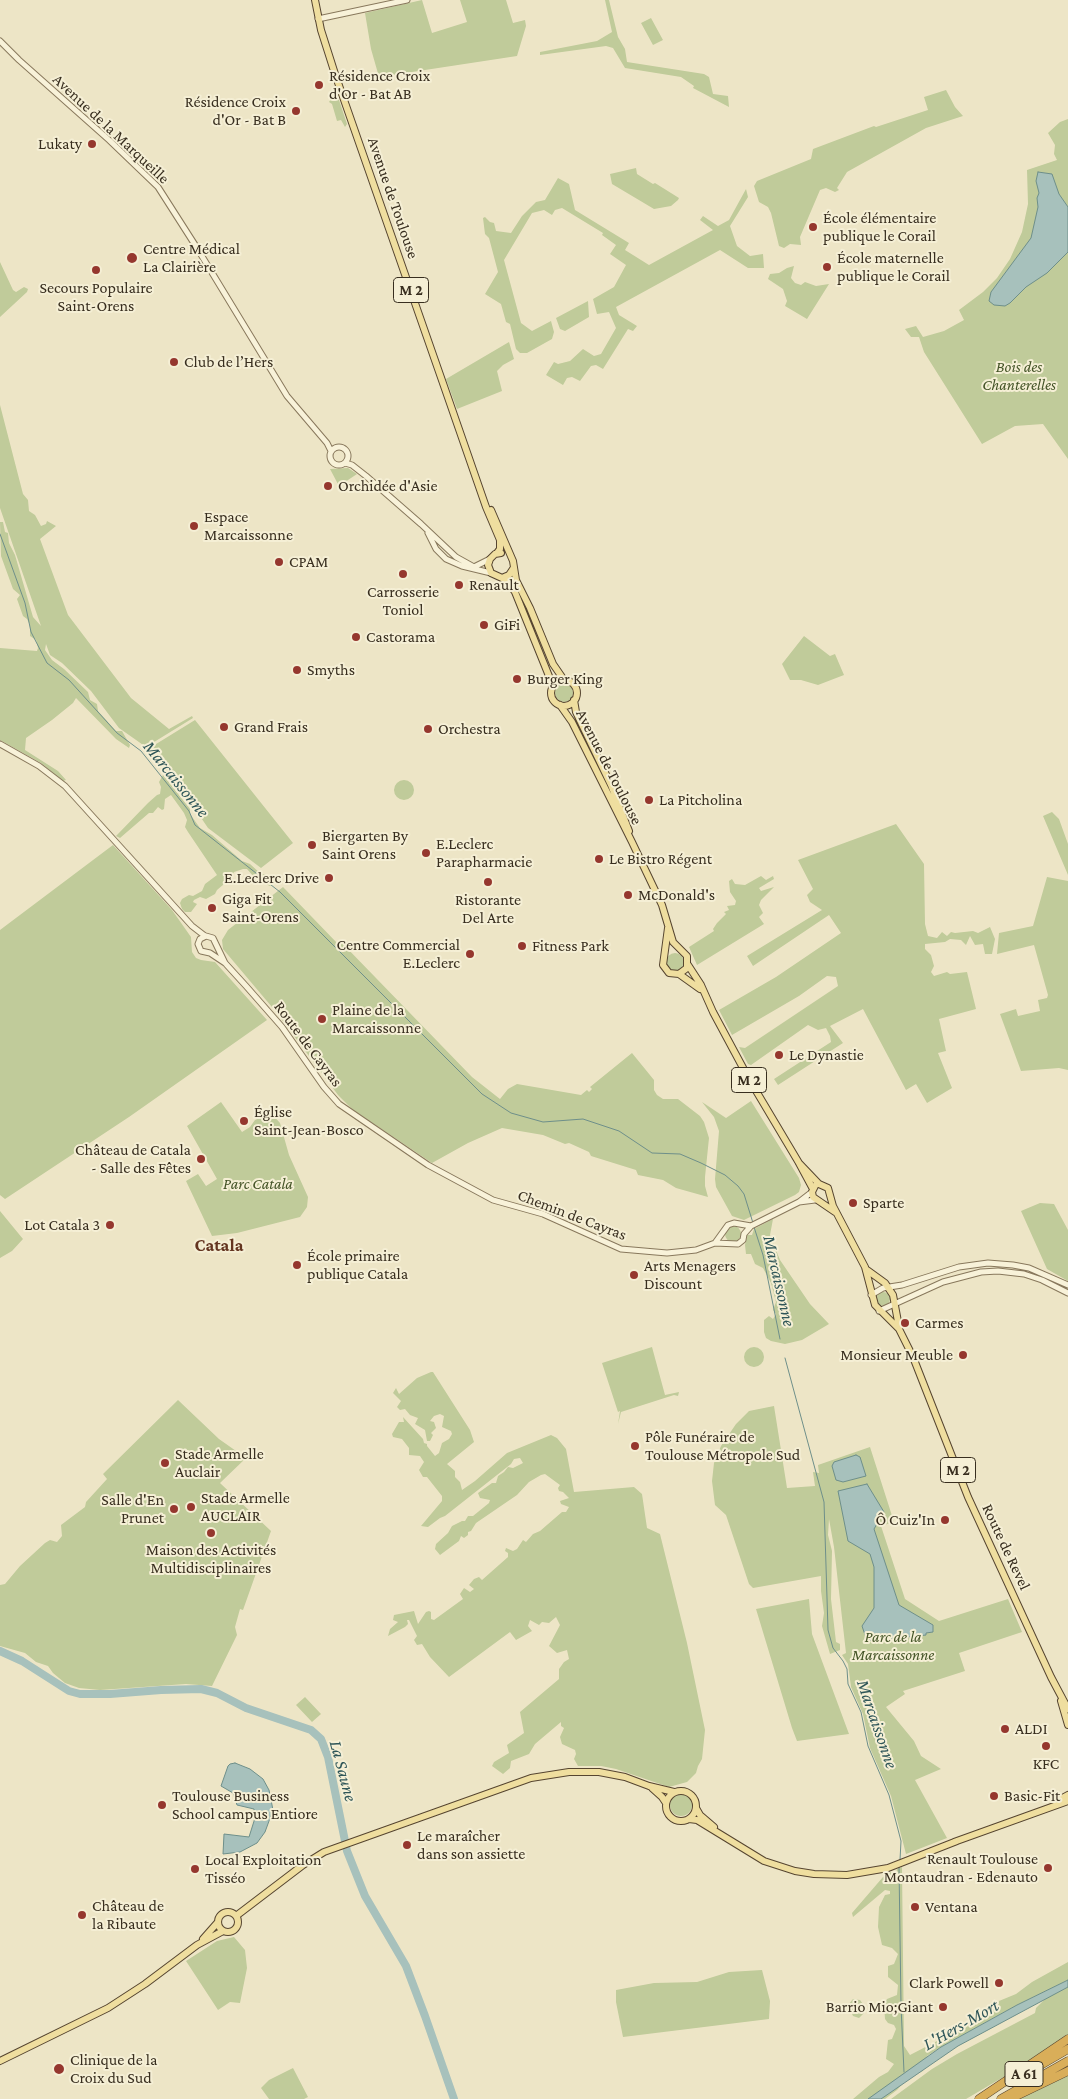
<!DOCTYPE html>
<meta charset="utf-8">
<style>
body{margin:0}
canvas{display:block;background:#ede5c6}
</style>
<canvas width="1068" height="2099"></canvas>
<script>
const ctx = document.querySelector('canvas').getContext('2d');
ctx.lineJoin = 'round';
function paint(path, color) {
  ctx.fillStyle = color;
  ctx.fill(path, 'evenodd');
}
function poly(rows) {
  const path = new Path2D();
  for (const r of rows) {
    if (r.length === 3) {
      path.moveTo(r[0] + r[2], r[1]);
      path.arc(r[0], r[1], r[2], 0, 2 * Math.PI);
      continue;
    }
    path.moveTo(r[0], r[1]);
    for (let i = 2; i < r.length; i += 2) path.lineTo(r[i], r[i + 1]);
  }
  return path;
}
function strokePath(path, color, width, dash) {
  ctx.strokeStyle = color;
  ctx.lineWidth = width;
  ctx.lineCap = dash ? 'butt' : 'round';
  ctx.setLineDash(dash || []);
  ctx.stroke(path);
}
function drawText(font, color, halo, rows, align = 'center') {
  ctx.font = font + ' "Crimson Pro",serif';
  ctx.lineWidth = 4;
  ctx.setLineDash([]);
  ctx.textBaseline = 'middle';
  ctx.strokeStyle = halo;
  ctx.fillStyle = color;
  for (const [text, x, y, turn = 0] of rows) {
    ctx.save();
    ctx.translate(x, y);
    ctx.rotate((+turn || 0) * Math.PI / 180);
    ctx.textAlign = isNaN(turn) ? turn : align;
    if (halo) ctx.strokeText(text, 0, 0);
    ctx.fillText(text, 0, 0);
    ctx.restore();
  }
}
paint(poly([
 [422,0,432,33,467,22,460,0,506,0,513,23,525,20,526,26,517,56,379,77,371,49,365,13],
 [605,0,609,0,618,37,625,49,627,62,704,74,709,77,713,94,728,96,729,107,693,88,694,86,681,77,625,68,613,48,606,46,540,55,540,52,597,41,612,32],
 [651,18,663,40,653,45,641,23],
 [946,90,955,107,963,116,926,128,847,172,837,188,839,190,835,192,826,188,820,190,800,237,801,245,790,244,784,248,779,246,771,213,768,207,759,202,754,186,757,181,811,159,813,149,874,126,876,127,928,110,924,97],
 [335,93,337,94,347,124,345,127,341,120,337,121,332,104,329,102],
 [1068,119,1068,459,1043,424,1015,426,982,444,924,352,919,337,911,337,905,329,916,326,923,337,944,331,964,320,959,310,983,292,997,278,1010,259,1022,232,1028,204,1027,170,1057,160,1054,154,1055,145,1048,133,1060,122],
 [636,168,637,174,653,184,655,183,679,198,678,200,671,206,654,209,612,184,610,174],
 [558,178,569,184,575,210,629,243,625,250,649,265,713,230,700,220,703,216,718,226,729,220,746,189,748,197,730,226,737,246,750,256,763,254,764,268,748,268,720,250,616,307,619,315,637,326,633,331,628,329,603,369,596,365,591,366,580,381,572,377,567,378,563,385,546,375,554,362,558,364,570,361,583,349,594,356,601,354,616,328,609,312,597,314,593,299,614,287,626,265,610,254,616,245,602,235,603,233,562,208,555,210,552,215,544,210,532,213,504,260,521,323,532,331,551,321,554,332,552,339,527,353,520,353,516,349,510,324,506,322,501,304,485,294,498,272,489,238,485,234,483,218,485,217,490,222,494,223,496,231,511,233,522,216,536,202,545,200],
 [0,262,13,290,16,292,24,287,28,289,27,292,0,317],
 [794,266,791,278,795,283,801,285,805,282,816,286,829,284,807,319,785,306,787,301,783,289,768,279,770,274,779,273,787,268],
 [588,301,589,317,565,331,560,329,556,318],
 [509,342,514,359,503,365,497,371,502,391,457,409,446,379],
 [0,405,23,494,28,500,29,511,35,515,41,526,46,524,47,521,56,526,40,539,68,615,131,698,169,729,192,716,193,718,146,747,119,728,91,691,62,663,50,655,46,644,45,650,52,660,64,669,88,692,90,700,97,704,98,711,116,731,122,731,130,745,129,748,116,739,76,698,73,703,52,720,26,738,25,750,58,771,66,780,63,781,41,763,0,740,0,648,37,651,38,648,36,640,30,636,30,625,27,619,23,616,17,599,20,595,13,589,1,556,0,522,3,522,5,532,8,533,9,543,15,555,33,617,41,626,0,508],
 [348,468,357,474,339,486,330,469],
 [804,636,830,656,835,654,844,675,818,685,801,680,790,680,782,664],
 [564,693,9],
 [195,720,293,843,261,868,208,828,187,797,148,749],
 [163,775,190,809,190,814,200,828,212,835,242,861,250,864,261,874,265,874,273,883,270,886,261,882,259,878,254,877,247,869,243,869,234,872,230,879,217,890,215,894,206,899,200,897,194,900,193,902,197,904,191,912,185,912,182,909,180,903,182,899,189,895,193,896,202,891,205,884,217,875,188,832,185,827,187,820,184,813,171,795,165,799,164,809,162,810,158,807,153,813,149,813,120,838,116,836,148,803,157,795,160,794,161,787,159,782],
 [404,790,10],
 [1052,812,1059,819,1068,844,1068,875,1043,816],
 [896,824,924,864,925,924,928,936,937,938,942,932,947,936,951,932,955,933,973,931,978,933,990,927,995,939,992,954,985,954,983,944,975,945,970,936,966,945,961,940,950,939,945,942,925,944,925,949,931,955,934,966,931,972,934,976,947,972,950,974,967,972,976,1009,939,1019,946,1051,938,1053,952,1088,927,1103,916,1084,906,1090,863,1009,830,1026,843,1043,778,1085,774,1079,831,1042,830,1036,826,1028,818,1030,808,1025,751,1065,748,1064,739,1047,745,1048,838,986,836,977,827,976,799,996,732,1035,719,1010,776,977,841,933,829,915,753,966,747,956,822,910,810,902,807,895,813,889,798,860],
 [113,845,172,910,191,937,192,952,196,958,201,960,215,962,267,1020,129,1117,5,1199,0,1195,0,930],
 [761,876,766,880,773,876,774,879,759,888,761,891,774,887,761,900,759,905,763,913,759,917,764,924,697,965,689,947,714,931,713,929,717,923,726,914,724,912,729,910,727,906,735,905,736,901,730,892,729,881,732,879,735,884,745,885],
 [1047,877,1068,881,1068,1070,1059,1068,1021,1071,1000,1014,1016,1009,1018,1016,1040,1011,1038,1000,1047,998,1048,995,1034,945,997,954,999,933,1033,926],
 [283,887,338,944,343,944,472,1077,500,1099,508,1089,517,1084,581,1095,587,1090,589,1092,592,1089,590,1087,632,1053,654,1080,654,1090,657,1095,663,1099,678,1099,700,1116,704,1122,709,1138,705,1177,705,1186,708,1197,676,1188,663,1180,638,1175,636,1170,591,1156,589,1152,569,1143,565,1144,543,1135,502,1128,468,1143,432,1163,352,1109,338,1095,277,1013,223,949,222,940,228,930],
 [675,962,9],
 [751,1101,799,1178,801,1185,799,1192,795,1195,744,1220,732,1216,716,1187,715,1179,719,1131,714,1117,702,1102,726,1118],
 [221,1102,242,1132,250,1127,255,1120,271,1113,280,1123,289,1155,308,1197,307,1207,300,1217,237,1233,212,1236,186,1181,198,1174,206,1186,217,1179,187,1126],
 [1040,1203,1054,1204,1068,1230,1068,1281,1047,1269,1021,1211],
 [0,1211,23,1239,12,1251,0,1258],
 [773,1219,770,1235,780,1260,810,1304,829,1324,802,1340,785,1344,771,1341,766,1338,764,1332,764,1320,769,1316,773,1319,776,1314,773,1310,776,1302,771,1283,763,1268,755,1264,751,1254,746,1254,745,1245,747,1235,752,1235,754,1229],
 [733,1234,8],
 [883,1299,7],
 [754,1357,10],
 [652,1347,665,1395,679,1392,678,1396,674,1395,621,1412,618,1424,620,1411,618,1412,602,1363],
 [431,1372,433,1372,470,1430,474,1442,447,1464,455,1471,455,1477,460,1482,462,1490,475,1481,507,1453,551,1435,557,1438,566,1449,574,1492,634,1487,642,1494,647,1528,660,1534,687,1643,705,1730,702,1759,698,1766,696,1773,687,1782,669,1787,616,1769,601,1766,578,1766,574,1759,576,1754,575,1750,562,1744,560,1737,564,1728,561,1726,561,1722,535,1744,529,1754,511,1761,510,1768,503,1774,492,1766,494,1762,509,1753,507,1745,524,1733,520,1712,559,1679,559,1669,564,1662,569,1659,567,1650,557,1653,549,1646,560,1625,556,1617,549,1623,542,1622,539,1625,530,1620,528,1626,532,1631,516,1640,510,1632,449,1677,430,1657,422,1644,417,1645,414,1640,417,1636,409,1620,407,1620,408,1624,405,1627,388,1636,390,1629,398,1622,393,1620,394,1615,414,1611,418,1624,426,1612,429,1611,431,1612,431,1619,434,1620,463,1599,460,1594,464,1588,470,1592,474,1589,469,1585,474,1579,479,1577,482,1580,508,1557,508,1553,505,1551,506,1548,513,1551,517,1549,523,1540,526,1542,533,1534,540,1531,562,1512,566,1512,569,1507,561,1504,560,1501,569,1498,563,1492,559,1491,558,1488,560,1485,545,1474,541,1475,529,1482,517,1495,476,1523,471,1531,468,1532,468,1535,464,1538,461,1536,459,1541,440,1555,435,1549,436,1544,448,1533,452,1526,462,1521,465,1521,468,1516,473,1516,489,1503,490,1500,480,1498,478,1493,492,1483,496,1483,498,1476,504,1472,508,1467,513,1468,523,1463,520,1458,514,1459,511,1464,445,1516,440,1518,428,1527,421,1526,442,1501,442,1496,427,1477,423,1477,419,1470,424,1462,420,1456,409,1455,409,1448,402,1439,393,1437,392,1434,399,1422,404,1422,403,1417,423,1439,424,1443,427,1444,427,1446,435,1456,439,1453,442,1443,449,1439,452,1434,451,1431,442,1427,444,1416,440,1414,434,1416,430,1421,434,1422,436,1428,431,1433,433,1435,430,1441,427,1441,425,1430,415,1424,418,1418,410,1415,405,1409,400,1410,397,1407,401,1401,393,1393,396,1388,399,1394,417,1378],
 [178,1400,219,1439,246,1458,220,1483,271,1531,243,1610,240,1609,235,1627,237,1635,212,1686,186,1684,100,1690,79,1688,65,1683,53,1673,48,1666,36,1662,25,1653,0,1646,0,1585,5,1584,20,1566,45,1543,50,1540,57,1542,62,1536,61,1525,85,1507,86,1502,107,1479,103,1474],
 [774,1406,787,1488,815,1486,813,1472,819,1473,818,1465,870,1447,894,1522,881,1526,905,1599,939,1621,1008,1599,1022,1632,959,1653,965,1671,903,1691,905,1694,886,1707,914,1741,921,1756,941,1769,915,1780,947,1838,906,1854,891,1796,870,1748,863,1714,851,1687,848,1664,842,1655,846,1653,834,1547,829,1519,828,1535,832,1551,831,1599,836,1642,840,1644,840,1650,830,1654,822,1626,824,1613,821,1591,821,1576,753,1588,749,1584,726,1515,715,1505,712,1481,714,1463,721,1446,736,1424,749,1411],
 [809,1599,812,1634,849,1734,797,1741,792,1728,756,1609],
 [305,1697,321,1714,312,1722,296,1705],
 [681,1805,11],
 [902,1867,904,2046,910,2055,962,2028,967,2022,977,2019,998,2006,999,2001,1016,1994,1032,1982,1068,1962,1068,1980,1017,2005,941,2047,927,2056,923,2071,919,2073,910,2069,907,2079,897,2090,885,2099,853,2099,879,2077,888,2072,894,2064,886,2059,888,2040,892,2039,896,2029,894,2025,888,2023,885,2019,884,2005,887,1999,897,1995,898,1985,888,1977,888,1966,894,1964,898,1954,892,1948,882,1945,878,1927,879,1907,885,1895,890,1894,890,1891,885,1890,853,1917,852,1913,883,1877,891,1872,892,1879,895,1879,897,1869],
 [234,1937,245,1950,247,1968,240,2003,230,2002,218,2010,186,1961,217,1941],
 [762,1970,770,2001,769,2019,623,2037,616,2002,616,1990,654,1983,697,1982,729,1972],
 [1068,1987,1068,2035,1017,2069,966,2099,891,2099,932,2069,957,2054,1035,2013,1036,2008,1045,1999],
 [853,1999,860,2000,865,2007,865,2012,859,2018,853,2016,848,2005],
 [293,2068,308,2097,304,2099,269,2099,261,2088,269,2080],
 [1068,2073,1068,2099,1015,2099]
]), '#c0cb9a');
const water = poly([
 [1038,172,1052,174,1059,194,1068,207,1068,252,1047,273,1026,287,1010,303,1005,306,994,305,989,301,991,292,1031,238,1038,207,1037,198,1039,193,1036,181,1038,172],
 [856,1455,860,1457,866,1476,843,1482,836,1480,832,1466,834,1462,856,1455],
 [867,1484,884,1512,874,1529,899,1605,933,1625,933,1632,926,1633,926,1635,871,1641,865,1635,862,1626,874,1608,874,1567,870,1554,848,1541,838,1491,867,1484],
 [235,1763,250,1769,263,1779,269,1790,273,1810,265,1832,257,1843,240,1852,223,1854,224,1834,249,1837,255,1818,254,1809,237,1805,233,1793,221,1786,228,1766,230,1764,235,1763],
 [1068,1980,1068,1987,958,2046,881,2099,868,2099,941,2047,1017,2005,1068,1980]
]);
paint(water, '#a7c1bc');
strokePath(water, '#6e8f8a', 1);
strokePath(poly([
 [0,534,25,603,31,632,47,663,69,680,117,733,141,751,189,811,195,825,280,892,482,1094,511,1113,543,1122,583,1119,619,1131,652,1153,680,1154,701,1163,725,1175,738,1186,744,1194,753,1223],
 [754,1227,763,1255,780,1339],
 [785,1358,824,1502,828,1630,833,1648,843,1661,847,1669,848,1684,861,1712,868,1746,889,1795,901,1841,900,1860],
 [899,1866,901,2006,904,2072]
]), '#6e8f8a', 1);
strokePath(poly([
 [0,1651,22,1661,69,1691,80,1694,110,1694,161,1690,201,1689,217,1693,246,1708,311,1730,321,1739,328,1757,347,1851,365,1896,406,1966,425,2016,454,2099]
]), '#a7c1bc', 8);
const minor = poly([
 [318,19,407,0],
 [0,41,19,60,109,140,158,187,197,248,287,396,327,443,331,451],
 [339,456,9],
 [345,463,352,465,366,476,421,524,456,557,474,567,490,559],
 [428,533,436,549,446,559,462,566,491,573],
 [0,744,39,766,65,786,192,926,205,936],
 [225,963,213,938,206,936,200,939,198,944,201,951,210,953,225,963,246,986,282,1027,324,1087,339,1104,428,1165,493,1200,543,1214,621,1249,667,1253,696,1250,715,1243,738,1244,743,1240,744,1234,751,1226,799,1202,812,1192],
 [799,1202,815,1200],
 [715,1243,728,1225,734,1223,751,1226],
 [871,1295,883,1288,902,1285,959,1267,988,1263,1013,1265,1029,1268,1068,1285],
 [879,1311,943,1282,981,1272,998,1271,1024,1274,1042,1280,1068,1293]
]);
const major = poly([
 [315,0,321,30,335,74,445,389,486,507,500,540,500,549,497,553],
 [491,510,513,561,516,580,530,608,553,664,564,680],
 [501,553,495,554,490,559,488,565,491,573,502,578,509,575,513,569],
 [502,578,508,582,515,592,553,686],
 [564,693,13],
 [574,700,576,712,611,785,629,831],
 [560,705,572,722,632,842,662,905,673,942,687,956,687,968,679,974,669,973,663,965,668,928],
 [688,965,701,985,713,1012,749,1079,799,1163,813,1189],
 [679,974,700,989],
 [799,1163,819,1184,828,1188,833,1206,865,1267,875,1305,899,1329,913,1357,968,1497,1051,1677,1068,1709],
 [815,1186,812,1192,813,1197,835,1212],
 [867,1270,885,1283,893,1295,899,1327],
 [1061,1701,1068,1725],
 [652,1788,662,1797,666,1803],
 [681,1806,15],
 [1057,1801,1068,1795],
 [696,1808,700,1815,714,1827],
 [689,1819,697,1820,764,1861,795,1871,814,1874,847,1875,888,1868,957,1841],
 [954,1842,1068,1801],
 [228,1922,10],
 [236,1916,303,1865,324,1852,531,1778,569,1772,599,1772,625,1777,649,1786,674,1792],
 [203,1939,218,1922],
 [0,2061,108,2008,145,1984,197,1945,223,1931]
]);
const highway = poly([
 [1020,2077,1068,2049],
 [1012,2098,1068,2071],
 [979,2099,1068,2039],
 [1001,2099,1068,2061]
]);
strokePath(minor, '#88785c', 7);
strokePath(major, '#564530', 8);
strokePath(highway, '#564530', 9);
strokePath(minor, '#f8f2d9', 5);
strokePath(major, '#efde9f', 6);
strokePath(highway, '#d9ae59', 8);
for (const [x, y, r, color] of [
 [319,85,5,"#95372e"],
 [296,111,5,"#95372e"],
 [92,144,5,"#95372e"],
 [813,227,5,"#95372e"],
 [132,258,6,"#95372e"],
 [827,267,5,"#95372e"],
 [96,270,5,"#95372e"],
 [174,362,5,"#95372e"],
 [328,486,5,"#95372e"],
 [194,526,5,"#95372e"],
 [279,562,5,"#95372e"],
 [403,574,5,"#95372e"],
 [459,585,5,"#95372e"],
 [484,625,5,"#95372e"],
 [356,637,5,"#95372e"],
 [297,670,5,"#95372e"],
 [517,679,5,"#95372e"],
 [224,727,5,"#95372e"],
 [428,729,5,"#95372e"],
 [649,800,5,"#95372e"],
 [312,845,5,"#95372e"],
 [426,853,5,"#95372e"],
 [599,859,5,"#95372e"],
 [329,878,5,"#95372e"],
 [488,882,5,"#95372e"],
 [628,895,5,"#95372e"],
 [212,908,5,"#95372e"],
 [522,946,5,"#95372e"],
 [470,954,5,"#95372e"],
 [322,1019,5,"#95372e"],
 [779,1055,5,"#95372e"],
 [244,1121,5,"#95372e"],
 [201,1159,5,"#95372e"],
 [853,1203,5,"#95372e"],
 [110,1225,5,"#95372e"],
 [297,1265,5,"#95372e"],
 [634,1275,5,"#95372e"],
 [905,1323,5,"#95372e"],
 [963,1355,5,"#95372e"],
 [635,1446,5,"#95372e"],
 [165,1463,5,"#95372e"],
 [191,1507,5,"#95372e"],
 [174,1509,5,"#95372e"],
 [945,1520,5,"#95372e"],
 [211,1533,5,"#95372e"],
 [1005,1729,5,"#95372e"],
 [1046,1746,5,"#95372e"],
 [994,1796,5,"#95372e"],
 [162,1805,5,"#95372e"],
 [407,1845,5,"#95372e"],
 [1048,1868,5,"#95372e"],
 [195,1869,5,"#95372e"],
 [915,1907,5,"#95372e"],
 [82,1915,5,"#95372e"],
 [999,1983,5,"#95372e"],
 [943,2007,5,"#95372e"],
 [59,2069,6,"#95372e"]
]) {
  const dot = new Path2D();
  dot.arc(x, y, r, 0, 2 * Math.PI);
  ctx.fillStyle = color;
  ctx.fill(dot);
  strokePath(dot, '#f5efd5', 2);
}
for (const [x, y, w] of [
 [411,290,35],
 [749,1080,35],
 [958,1470,35],
 [1024,2074,38]
]) {
  const box = new Path2D();
  box.roundRect(x - w / 2, y - 12.5, w, 25, 4);
  ctx.fillStyle = '#f5efd5';
  ctx.fill(box);
  strokePath(box, '#382e1f', 1);
}
drawText('bold 15px', '#382e1f', null, [
 ["M 2",411,290],
 ["M 2",749,1080],
 ["M 2",958,1470],
 ["A 61",1024,2074]
]);
drawText('16px', '#382e1f', '#f5efd5', [
 ["Résidence Croix",329,76],
 ["d'Or - Bat AB",329,94],
 ["Résidence Croix",286,102,"right"],
 ["d'Or - Bat B",286,120,"right"],
 ["Lukaty",82,144,"right"],
 ["École élémentaire",823,218],
 ["publique le Corail",823,236],
 ["Centre Médical",143,249],
 ["La Clairière",143,267],
 ["École maternelle",837,258],
 ["publique le Corail",837,276],
 ["Secours Populaire",96,288,"center"],
 ["Saint-Orens",96,306,"center"],
 ["Club de l’Hers",184,362],
 ["Orchidée d'Asie",338,486],
 ["Espace",204,517],
 ["Marcaissonne",204,535],
 ["CPAM",289,562],
 ["Renault",469,585],
 ["Carrosserie",403,592,"center"],
 ["Toniol",403,610,"center"],
 ["GiFi",494,625],
 ["Castorama",366,637],
 ["Smyths",307,670],
 ["Burger King",527,679],
 ["Grand Frais",234,727],
 ["Orchestra",438,729],
 ["La Pitcholina",659,800],
 ["Biergarten By",322,836],
 ["Saint Orens",322,854],
 ["E.Leclerc",436,844],
 ["Parapharmacie",436,862],
 ["Le Bistro Régent",609,859],
 ["E.Leclerc Drive",319,878,"right"],
 ["McDonald's",638,895],
 ["Giga Fit",222,899],
 ["Saint-Orens",222,917],
 ["Ristorante",488,900,"center"],
 ["Del Arte",488,918,"center"],
 ["Centre Commercial",460,945,"right"],
 ["E.Leclerc",460,963,"right"],
 ["Fitness Park",532,946],
 ["Plaine de la",332,1010],
 ["Marcaissonne",332,1028],
 ["Le Dynastie",789,1055],
 ["Église",254,1112],
 ["Saint-Jean-Bosco",254,1130],
 ["Château de Catala",191,1150,"right"],
 ["- Salle des Fêtes",191,1168,"right"],
 ["Sparte",863,1203],
 ["Lot Catala 3",100,1225,"right"],
 ["École primaire",307,1256],
 ["publique Catala",307,1274],
 ["Arts Menagers",644,1266],
 ["Discount",644,1284],
 ["Carmes",915,1323],
 ["Monsieur Meuble",953,1355,"right"],
 ["Pôle Funéraire de",645,1437],
 ["Toulouse Métropole Sud",645,1455],
 ["Stade Armelle",175,1454],
 ["Auclair",175,1472],
 ["Stade Armelle",201,1498],
 ["AUCLAIR",201,1516],
 ["Salle d'En",164,1500,"right"],
 ["Prunet",164,1518,"right"],
 ["Ô Cuiz'In",935,1520,"right"],
 ["Maison des Activités",211,1550,"center"],
 ["Multidisciplinaires",211,1568,"center"],
 ["ALDI",1015,1729],
 ["KFC",1046,1764,"center"],
 ["Toulouse Business",172,1796],
 ["School campus Entiore",172,1814],
 ["Basic-Fit",1004,1796],
 ["Le maraîcher",417,1836],
 ["dans son assiette",417,1854],
 ["Renault Toulouse",1038,1859,"right"],
 ["Montaudran - Edenauto",1038,1877,"right"],
 ["Local Exploitation",205,1860],
 ["Tisséo",205,1878],
 ["Château de",92,1906],
 ["la Ribaute",92,1924],
 ["Ventana",925,1907],
 ["Clark Powell",989,1983,"right"],
 ["Barrio Mio;Giant",933,2007,"right"],
 ["Clinique de la",70,2060],
 ["Croix du Sud",70,2078]
], 'left');
drawText('16px', '#382e1f', '#f5efd5', [
 ["Avenue de la Marqueille",111,129,43],
 ["Avenue de Toulouse",393,198,71],
 ["Avenue de Toulouse",609,767,63],
 ["Route de Cayras",308,1044,53],
 ["Chemin de Cayras",572,1215,21],
 ["Route de Revel",1006,1547,65]
]);
drawText('italic 16px', '#445427', '#f5efd5', [
 ["Bois des",1019,367],
 ["Chanterelles",1019,385],
 ["Parc Catala",258,1184],
 ["Parc de la",893,1637],
 ["Marcaissonne",893,1655]
]);
drawText('italic 18px', '#2f5658', '#f5efd5', [
 ["Marcaissonne",176,779,51],
 ["Marcaissonne",779,1281,77],
 ["Marcaissonne",877,1724,71],
 ["La Saune",343,1771,75],
 ["L'Hers-Mort",961,2025,-30]
]);
drawText('bold 18px', '#643520', '#f5efd5', [
 ["Catala",219,1245]
]);
</script>
